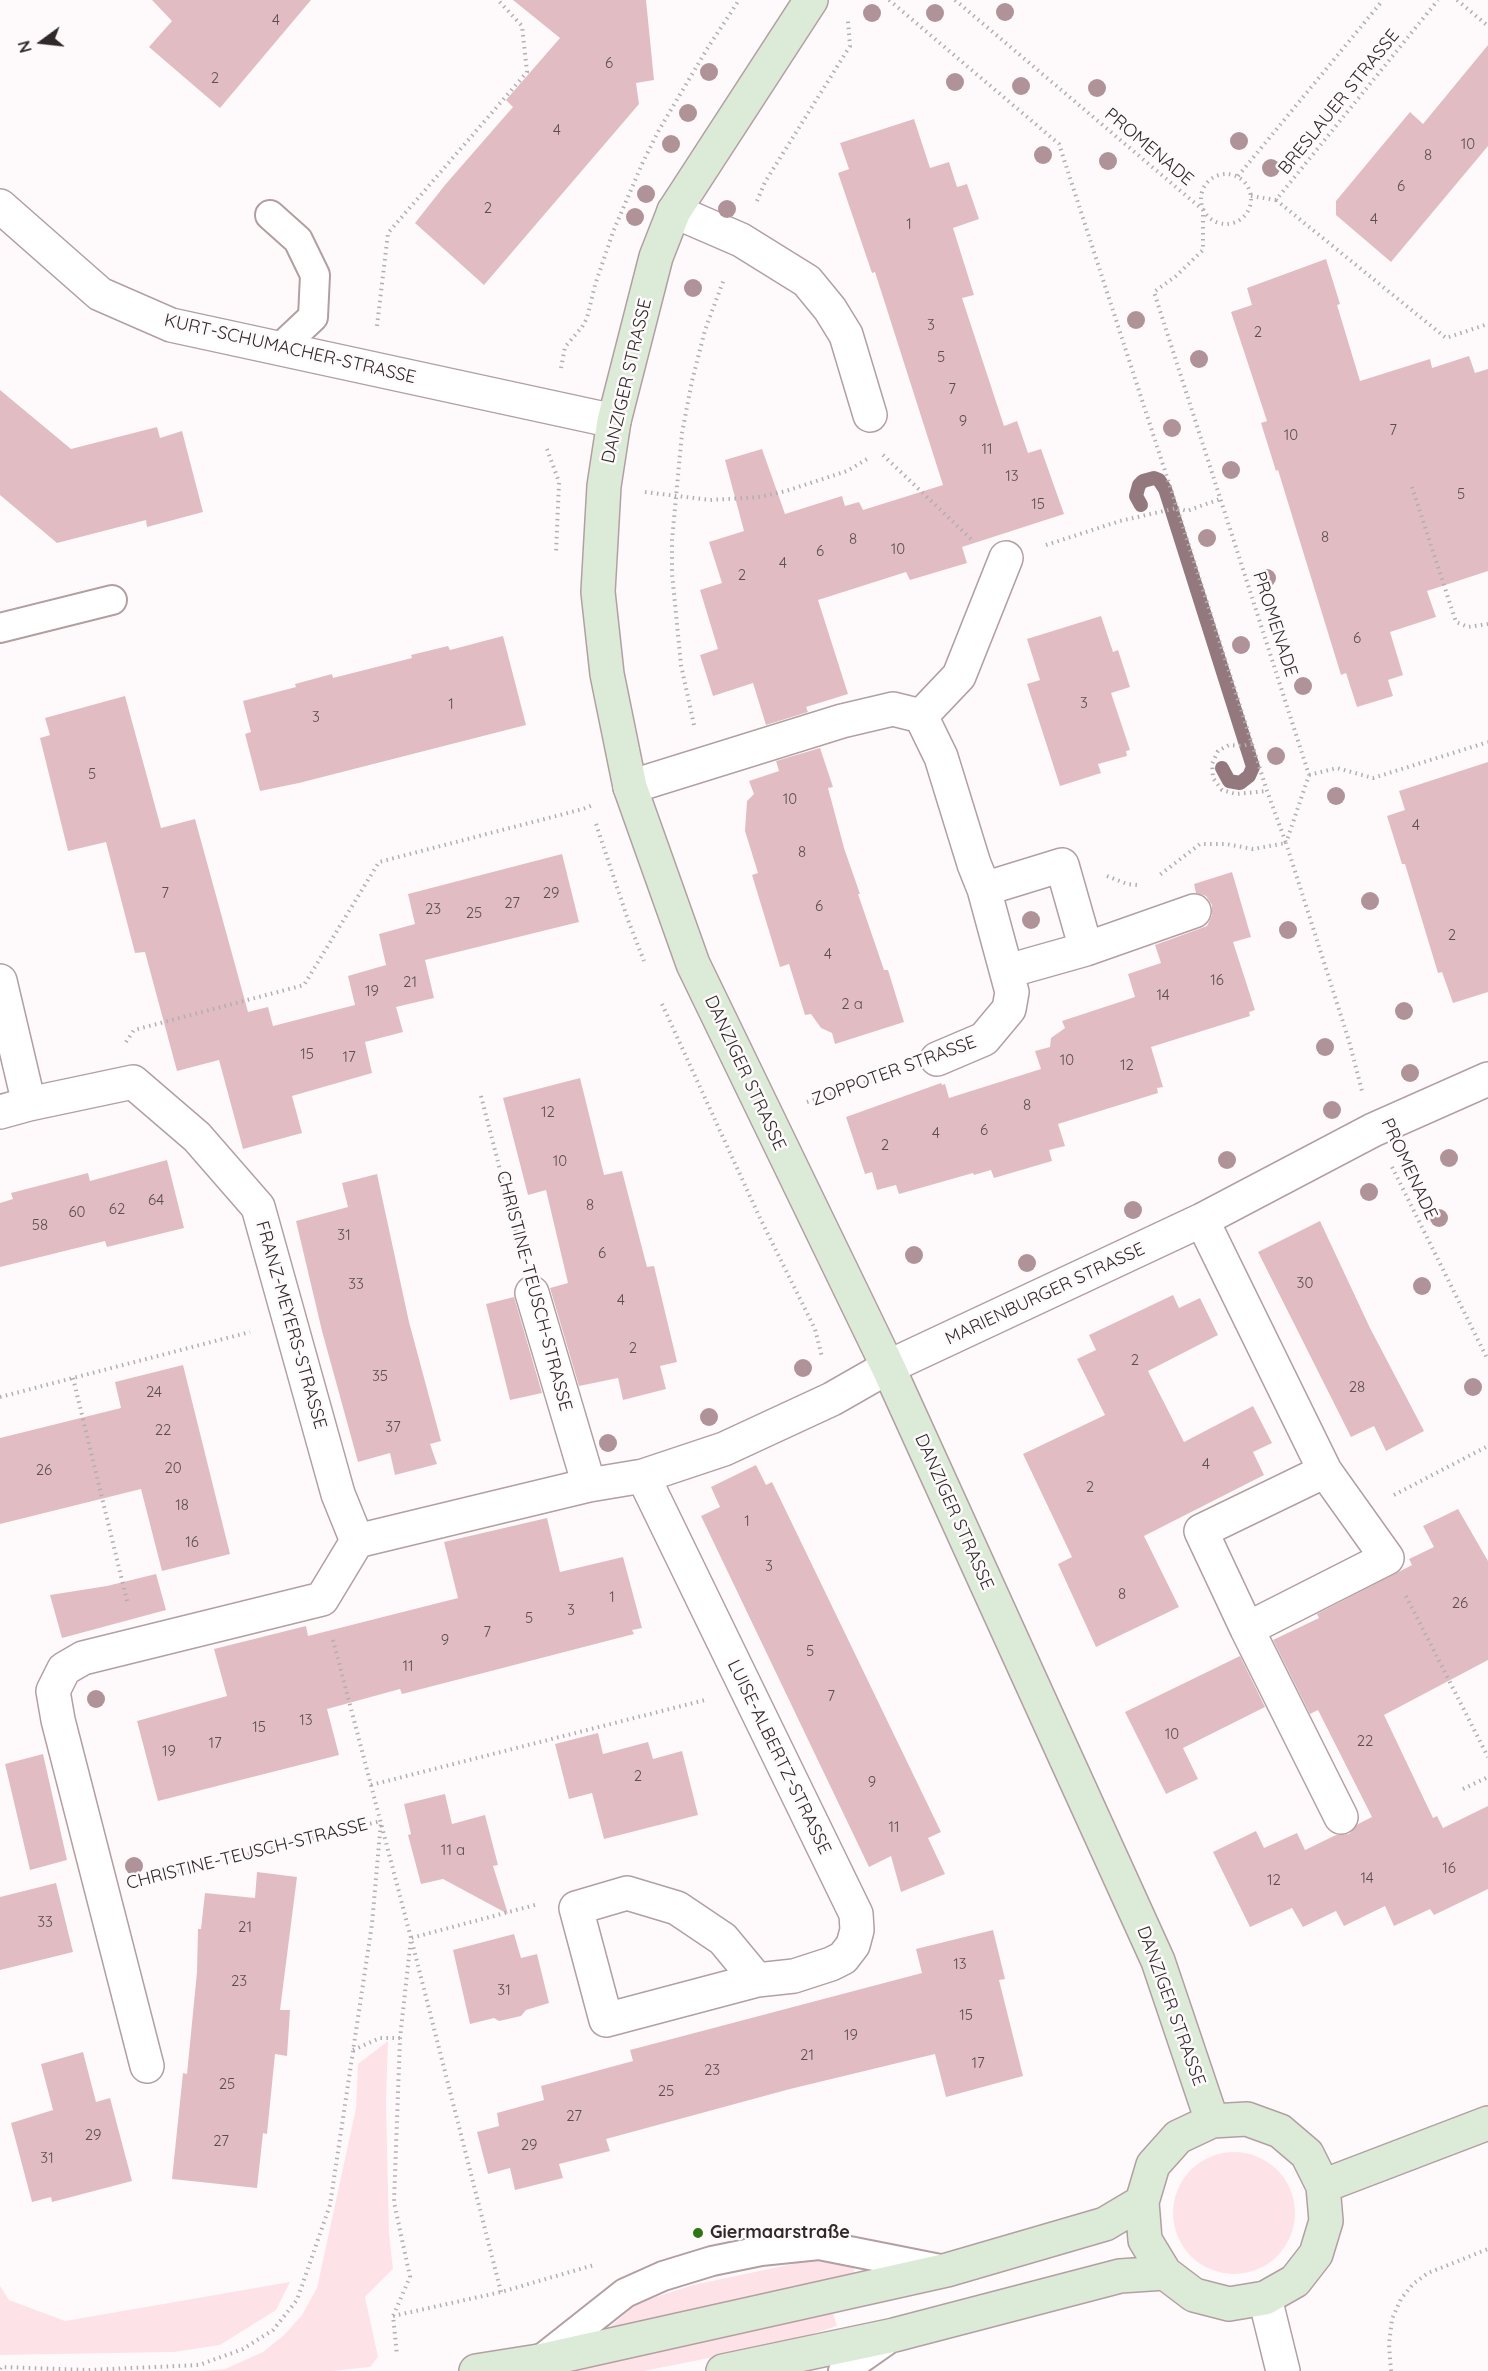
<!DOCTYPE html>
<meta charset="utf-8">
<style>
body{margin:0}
#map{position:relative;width:1488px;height:2371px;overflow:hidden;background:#fefafb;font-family:Quicksand,sans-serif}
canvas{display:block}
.north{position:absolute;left:12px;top:12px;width:60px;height:60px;-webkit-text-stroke:4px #fefafb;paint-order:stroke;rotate:255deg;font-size:16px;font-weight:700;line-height:24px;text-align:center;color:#30292a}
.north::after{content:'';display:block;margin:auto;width:21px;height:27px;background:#30292a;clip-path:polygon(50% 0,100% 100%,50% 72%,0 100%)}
</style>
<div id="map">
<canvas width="1488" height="2371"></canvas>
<div class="north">N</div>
</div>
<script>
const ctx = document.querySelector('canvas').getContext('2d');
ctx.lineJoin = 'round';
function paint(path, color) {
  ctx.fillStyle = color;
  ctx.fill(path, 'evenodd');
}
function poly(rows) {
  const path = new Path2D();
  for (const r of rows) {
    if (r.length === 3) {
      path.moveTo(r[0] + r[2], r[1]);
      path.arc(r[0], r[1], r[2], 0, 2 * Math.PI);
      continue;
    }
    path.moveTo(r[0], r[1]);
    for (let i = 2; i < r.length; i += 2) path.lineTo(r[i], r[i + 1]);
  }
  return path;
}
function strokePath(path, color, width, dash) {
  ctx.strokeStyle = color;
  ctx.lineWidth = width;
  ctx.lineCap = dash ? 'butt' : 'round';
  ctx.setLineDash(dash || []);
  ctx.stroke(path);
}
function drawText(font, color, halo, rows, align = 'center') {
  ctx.font = font + ' Quicksand,sans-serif';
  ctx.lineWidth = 5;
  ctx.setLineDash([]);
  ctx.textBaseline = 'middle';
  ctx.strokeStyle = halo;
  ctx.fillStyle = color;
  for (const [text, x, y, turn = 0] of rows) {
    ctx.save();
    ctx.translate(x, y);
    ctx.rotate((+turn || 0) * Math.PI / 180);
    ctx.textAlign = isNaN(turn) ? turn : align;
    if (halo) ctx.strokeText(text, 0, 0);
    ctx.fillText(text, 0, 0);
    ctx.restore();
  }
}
paint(poly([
 [388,2041,386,2102,389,2233,393,2269,365,2297,378,2357,370,2367,332,2371,203,2371,225,2369,263,2352,284,2335,302,2315,317,2288,356,2108,358,2064],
 [1234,2213,61],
 [816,2259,855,2266,853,2275,609,2328,637,2303,693,2285],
 [290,2282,276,2310,220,2345,174,2352,0,2355,0,2286,9,2300,65,2321],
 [833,2313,837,2326,779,2344,644,2371,567,2371]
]), '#fde3e7');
strokePath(poly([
 [1141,505,1136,496,1139,485,1143,481,1154,478,1159,480,1165,489,1253,767,1249,776,1240,783,1229,781,1222,768]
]), '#93797d', 14);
paint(poly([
 [152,0,311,0,220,108,149,47,172,21],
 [513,0,646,0,654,80,636,83,639,104,484,285,415,223,445,185,513,107,506,100,560,38],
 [1488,45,1488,146,1391,262,1336,215,1336,201,1410,112,1423,124],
 [914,119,930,168,949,162,957,187,967,184,979,219,953,228,974,295,962,298,1004,426,1017,421,1028,453,1041,449,1064,514,962,547,967,563,910,580,906,572,818,600,848,694,806,707,808,712,766,725,753,683,713,696,700,655,718,649,700,590,722,583,709,542,744,531,725,460,762,449,785,514,842,496,845,506,859,502,863,510,943,485,875,272,872,273,838,173,849,169,840,143],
 [1326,259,1340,304,1337,305,1360,381,1430,359,1432,368,1469,356,1475,373,1488,369,1488,571,1427,591,1436,617,1390,632,1403,675,1388,680,1393,696,1357,707,1346,673,1341,675,1278,470,1276,471,1261,423,1267,421,1231,312,1252,305,1247,288],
 [0,390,71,449,157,427,160,438,182,431,203,512,147,527,146,520,57,543,0,495],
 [1101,616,1113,652,1118,650,1130,687,1111,693,1130,750,1126,751,1127,756,1098,764,1101,773,1060,786,1027,684,1040,680,1027,639],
 [503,636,526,725,299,783,260,791,245,734,251,732,243,701,296,687,295,684,332,674,333,678,412,658,411,655,448,646,450,650],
 [125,696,161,828,195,819,248,1012,268,1007,273,1026,355,1005,348,976,386,965,379,934,415,924,408,894,562,854,579,922,425,960,434,998,396,1007,403,1032,365,1042,372,1073,292,1096,302,1133,243,1149,219,1060,177,1071,145,952,135,953,106,842,68,851,40,738,50,735,45,718],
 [820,748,833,787,828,788,844,848,860,894,858,894,884,970,888,970,904,1022,835,1044,832,1033,821,1028,811,1014,805,1015,789,964,780,967,752,875,758,873,745,831,747,801,754,794,749,781,779,771,776,761],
 [1488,762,1488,992,1453,1003,1442,972,1438,973,1405,864,1402,864,1387,816,1405,810,1399,791],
 [1232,872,1251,937,1233,942,1255,1010,1249,1012,1250,1016,1151,1047,1163,1087,1157,1088,1158,1093,1058,1124,1065,1146,1049,1150,1052,1161,994,1178,991,1170,974,1175,973,1173,899,1194,896,1185,877,1190,872,1172,865,1174,846,1117,941,1083,942,1085,945,1084,949,1098,1041,1069,1035,1051,1050,1047,1051,1038,1065,1028,1062,1021,1135,997,1128,974,1161,963,1155,945,1207,926,1212,915,1212,905,1206,896,1196,893,1194,884],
 [580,1078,604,1175,622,1171,647,1267,654,1266,677,1362,660,1366,666,1389,623,1400,618,1378,579,1386,550,1288,568,1283,546,1190,528,1195,503,1098],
 [167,1160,184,1228,107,1247,105,1241,0,1267,0,1203,13,1199,11,1193,88,1173,90,1181],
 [377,1174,409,1322,441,1441,430,1444,437,1464,395,1475,390,1453,358,1462,322,1331,296,1221,348,1207,342,1183],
 [1320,1221,1370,1328,1424,1431,1386,1451,1374,1426,1351,1437,1258,1252],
 [1173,1295,1179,1308,1200,1298,1218,1335,1148,1371,1184,1442,1253,1406,1272,1443,1253,1452,1264,1475,1144,1536,1179,1607,1096,1647,1058,1564,1072,1557,1023,1454,1105,1415,1077,1359,1096,1350,1089,1335],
 [514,1297,542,1393,510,1400,486,1304],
 [183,1365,230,1554,162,1571,141,1489,0,1524,0,1438,121,1408,115,1382],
 [756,1465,766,1485,772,1482,941,1832,928,1838,945,1874,901,1892,891,1856,869,1867,701,1516,720,1507,711,1487],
 [1458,1509,1488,1561,1488,1660,1384,1715,1433,1818,1437,1816,1443,1828,1488,1806,1488,1889,1434,1915,1430,1909,1394,1926,1385,1906,1344,1926,1336,1911,1303,1927,1292,1908,1250,1927,1213,1852,1256,1831,1264,1848,1297,1833,1305,1850,1336,1835,1349,1834,1358,1824,1372,1817,1318,1710,1310,1714,1273,1640,1319,1618,1317,1614,1412,1565,1409,1559,1434,1547,1423,1526],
 [547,1518,560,1572,623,1557,642,1628,632,1630,634,1634,402,1694,400,1689,327,1709,339,1755,158,1801,137,1721,227,1696,214,1649,306,1626,308,1636,458,1598,444,1542],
 [156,1574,166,1610,62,1638,50,1595,107,1586],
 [1240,1656,1265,1707,1183,1748,1198,1779,1166,1794,1125,1712],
 [598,1733,603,1754,648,1742,653,1759,682,1751,698,1815,604,1839,592,1793,569,1799,555,1744],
 [43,1754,67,1860,30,1870,5,1764],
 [445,1794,452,1824,485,1815,498,1865,493,1866,508,1914,443,1879,421,1884,408,1835,411,1834,404,1804],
 [257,1872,297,1877,280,2010,290,2010,287,2056,275,2054,267,2134,263,2133,257,2188,172,2179,183,2073,187,2074,197,1972,198,1929,201,1929,205,1893,255,1898],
 [56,1883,73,1952,0,1970,0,1897],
 [993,1930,1005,1979,999,1980,1023,2076,946,2097,935,2054,790,2089,606,2139,610,2151,559,2164,563,2178,515,2190,510,2168,488,2174,477,2132,499,2126,497,2113,544,2100,541,2086,633,2061,630,2050,922,1973,916,1949],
 [514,1934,521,1958,537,1954,549,2003,526,2010,521,2016,499,2021,494,2018,470,2024,453,1950],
 [83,2052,96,2102,110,2098,132,2181,52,2202,51,2197,32,2202,11,2123,53,2110,41,2064]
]), '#e1bdc3');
const lane = poly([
 [270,215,298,240,315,275,313,317,279,349],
 [0,628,112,600],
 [539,2361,625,2293,663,2276,712,2261,761,2251,819,2245,945,2270],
 [843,2371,890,2338]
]);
const street = poly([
 [0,206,100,294,171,325,614,421],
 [674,211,741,240,807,281,830,309,846,335,870,415],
 [921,716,959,676,1006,558],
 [630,787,842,721,893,709,921,716,941,757,974,864,984,889,1012,992,1009,1009,984,1039,937,1059],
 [984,889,1062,865,1086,949,1008,971],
 [1086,949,1194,911],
 [0,981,29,1104,133,1082,197,1137,258,1207,338,1494,357,1541],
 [0,1112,29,1104],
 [1202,1220,1325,1471,1201,1531,1247,1629,1387,1558,1325,1471],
 [532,1293,589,1485],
 [643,1476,856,1914,857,1930,853,1945,843,1958,831,1964,794,1976,757,1980,606,2020,576,1908,627,1893,677,1908,723,1939,757,1980],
 [1247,1629,1341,1817],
 [147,2066,58,1720,53,1691,64,1669,83,1658,322,1599,357,1541,589,1485,643,1476,724,1449,832,1399,888,1367,1202,1220,1373,1130,1488,1079],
 [1265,2298,1283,2371]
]);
const secondary = poly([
 [811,0,674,211,656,257,614,421,604,486,598,592,607,674,630,787,693,964,888,1367,1158,1961,1212,2121],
 [1323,2186,1488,2123],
 [476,2371,539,2361,947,2270,1105,2224,1142,2202,1153,2165,1178,2137,1212,2121,1247,2119,1280,2131,1307,2154,1323,2186,1326,2221,1316,2254,1295,2281,1265,2298,1229,2304,1194,2295,1165,2273,1145,2240,1142,2202],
 [723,2371,894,2335,1120,2276,1165,2273]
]);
strokePath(lane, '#b39fa2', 32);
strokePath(street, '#b39fa2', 36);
strokePath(secondary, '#b39fa2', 36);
strokePath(poly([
 [889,0,1059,144,1177,508,1187,511,1220,499],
 [955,0,1203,210,1203,250,1176,276,1154,292,1309,775,1286,843,1349,1041,1362,1091],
 [1457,0,1488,26],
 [1226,199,25],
 [1238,176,1383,0],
 [1251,196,1276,200,1438,0],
 [1276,200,1446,338,1488,324],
 [757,201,765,182,850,46,848,21],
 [377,326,388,233,527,72,522,26,498,0],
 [561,368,565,347,582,327,587,318,595,285,613,232,642,164,659,130,707,49,739,0],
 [547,449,559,482,556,553],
 [883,455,971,539],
 [1412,487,1456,622,1468,627,1488,624],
 [645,492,710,500,760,497,786,491,847,471,869,458],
 [1046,545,1120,521,1177,508,1267,791,1286,843,1253,849,1226,844,1200,844,1157,877],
 [694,725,681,665,672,573,672,540,682,433,692,381,705,330,724,279],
 [1252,743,1243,746,1229,745,1218,751,1212,764,1213,778,1222,790,1236,794,1267,791],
 [1309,775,1337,768,1373,778,1488,742],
 [596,824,628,920,644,961],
 [1107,876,1127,884,1137,885],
 [662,1004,759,1216,815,1329,822,1357],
 [126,1042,134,1030,304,985,379,862,583,809,593,805],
 [481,1096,522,1255],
 [807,1102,899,1071],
 [1392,1167,1488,1360],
 [73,1378,128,1605],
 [0,1397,250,1332],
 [1394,1495,1488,1446],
 [1406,1596,1488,1757],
 [333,1640,411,1938,400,2038,394,2202,410,2277,393,2316,397,2355],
 [371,1785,705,1700],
 [1463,1789,1488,1777],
 [143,1880,381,1821],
 [353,2050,380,2038,400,2038],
 [501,2292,411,1938,535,1905],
 [393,2316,501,2292,594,2265],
 [0,2369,1,2367,88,2370,199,2365,243,2349,273,2330,297,2300,330,2205,372,1924,381,1821],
 [1391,2371,1389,2344,1392,2319,1401,2299,1413,2284,1428,2273,1488,2249]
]), '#b3aeaf', 4, [1.5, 4.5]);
strokePath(lane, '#fff', 28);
strokePath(street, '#fff', 33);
strokePath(secondary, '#dcebd7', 33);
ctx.fillStyle = '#b09399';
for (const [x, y] of [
 [1005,12],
 [872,13],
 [935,13],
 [709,72],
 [955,82],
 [1021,86],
 [1097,88],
 [688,113],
 [1239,141],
 [671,144],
 [1043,155],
 [1108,161],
 [1271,168],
 [646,194],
 [727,209],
 [635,217],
 [693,288],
 [1136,320],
 [1199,359],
 [1172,428],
 [1231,470],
 [1207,538],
 [1267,578],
 [1241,645],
 [1303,686],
 [1276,756],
 [1336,796],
 [1370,901],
 [1031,920],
 [1288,930],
 [1404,1011],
 [1325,1047],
 [1410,1073],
 [1332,1110],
 [1449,1158],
 [1227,1160],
 [1369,1192],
 [1133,1210],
 [1439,1218],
 [914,1255],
 [1027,1263],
 [1422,1286],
 [803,1368],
 [1473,1387],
 [709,1417],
 [608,1443],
 [96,1699],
 [134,1866]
]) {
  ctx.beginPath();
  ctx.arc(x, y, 9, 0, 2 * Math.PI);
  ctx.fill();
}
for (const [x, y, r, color] of [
 [698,2233,6,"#307514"]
]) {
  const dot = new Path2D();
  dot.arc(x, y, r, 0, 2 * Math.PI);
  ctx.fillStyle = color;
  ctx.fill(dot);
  strokePath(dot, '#fefafb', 2);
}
drawText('15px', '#5c4e50', null, [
 ["4",276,20],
 ["6",609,63],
 ["2",215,78],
 ["4",557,130],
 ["10",1468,144],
 ["8",1428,155],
 ["6",1401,186],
 ["2",488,208],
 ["4",1374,219],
 ["1",909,224],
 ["3",931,325],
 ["2",1258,332],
 ["5",941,357],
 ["7",952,389],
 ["9",963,421],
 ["7",1393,430],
 ["10",1291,435],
 ["11",987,449],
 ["13",1012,476],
 ["5",1461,494],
 ["15",1038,504],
 ["8",1325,537],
 ["8",853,539],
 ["10",898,549],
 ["6",820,551],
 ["4",783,563],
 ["2",742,575],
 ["6",1357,638],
 ["3",1084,703],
 ["1",451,704],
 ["3",316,717],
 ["5",92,774],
 ["10",790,799],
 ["4",1416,825],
 ["8",802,852],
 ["7",165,893],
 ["29",551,893],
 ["27",512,903],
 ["6",819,906],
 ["23",433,909],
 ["25",474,913],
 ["2",1452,935],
 ["4",828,954],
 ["16",1217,980],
 ["21",410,982],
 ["19",372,991],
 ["14",1163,995],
 ["2 a",852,1004],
 ["15",307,1054],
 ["17",349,1057],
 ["10",1067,1060],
 ["12",1127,1065],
 ["8",1027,1105],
 ["12",548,1112],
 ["6",984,1130],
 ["4",936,1133],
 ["2",885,1145],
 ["10",560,1161],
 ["64",156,1200],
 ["8",590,1205],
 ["62",117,1209],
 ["60",77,1212],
 ["58",40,1225],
 ["31",344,1235],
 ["6",602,1253],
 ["30",1305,1283],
 ["33",356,1284],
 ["4",621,1300],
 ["2",633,1348],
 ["2",1135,1360],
 ["35",380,1376],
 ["28",1357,1387],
 ["24",154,1392],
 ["37",393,1427],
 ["22",163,1430],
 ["4",1206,1464],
 ["20",173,1468],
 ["26",44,1470],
 ["2",1090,1487],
 ["18",182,1505],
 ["1",747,1521],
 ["16",192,1542],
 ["3",769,1566],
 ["8",1122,1594],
 ["1",612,1597],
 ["26",1460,1603],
 ["3",571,1610],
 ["5",529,1618],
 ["7",487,1632],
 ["9",445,1640],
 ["5",810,1651],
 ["11",408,1666],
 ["7",831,1696],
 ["13",306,1720],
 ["15",259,1727],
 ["10",1172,1734],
 ["22",1365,1741],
 ["17",215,1743],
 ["19",169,1751],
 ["2",638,1776],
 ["9",872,1782],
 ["11",894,1827],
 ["11 a",453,1850],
 ["16",1449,1868],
 ["14",1367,1878],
 ["12",1274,1880],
 ["33",45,1922],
 ["21",245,1927],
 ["13",960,1964],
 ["23",239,1981],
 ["31",504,1990],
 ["15",966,2015],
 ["19",851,2035],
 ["21",807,2055],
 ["17",978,2063],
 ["23",712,2070],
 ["25",227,2084],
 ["25",666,2091],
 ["27",574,2116],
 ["29",93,2135],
 ["27",221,2141],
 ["29",529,2145],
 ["31",47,2158]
]);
drawText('18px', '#30292a', '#fefafb', [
 ["BRESLAUER STRASSE",1339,102,-51],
 ["PROMENADE",1149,147,40],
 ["KURT-SCHUMACHER-STRASSE",290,349,13],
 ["DANZIGER STRASSE",627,381,-77],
 ["PROMENADE",1275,624,72],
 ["ZOPPOTER STRASSE",894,1071,-20],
 ["DANZIGER STRASSE",745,1073,65],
 ["PROMENADE",1409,1169,65],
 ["CHRISTINE-TEUSCH-STRASSE",534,1291,75],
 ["MARIENBURGER STRASSE",1045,1294,-25],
 ["FRANZ-MEYERS-STRASSE",291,1325,74],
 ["DANZIGER STRASSE",954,1512,66],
 ["LUISE-ALBERTZ-STRASSE",779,1757,64],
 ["CHRISTINE-TEUSCH-STRASSE",247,1854,-14],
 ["DANZIGER STRASSE",1171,2006,70]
]);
drawText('bold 18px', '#30292a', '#fefafb', [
 ["Giermaarstraße",710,2233]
], 'left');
</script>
